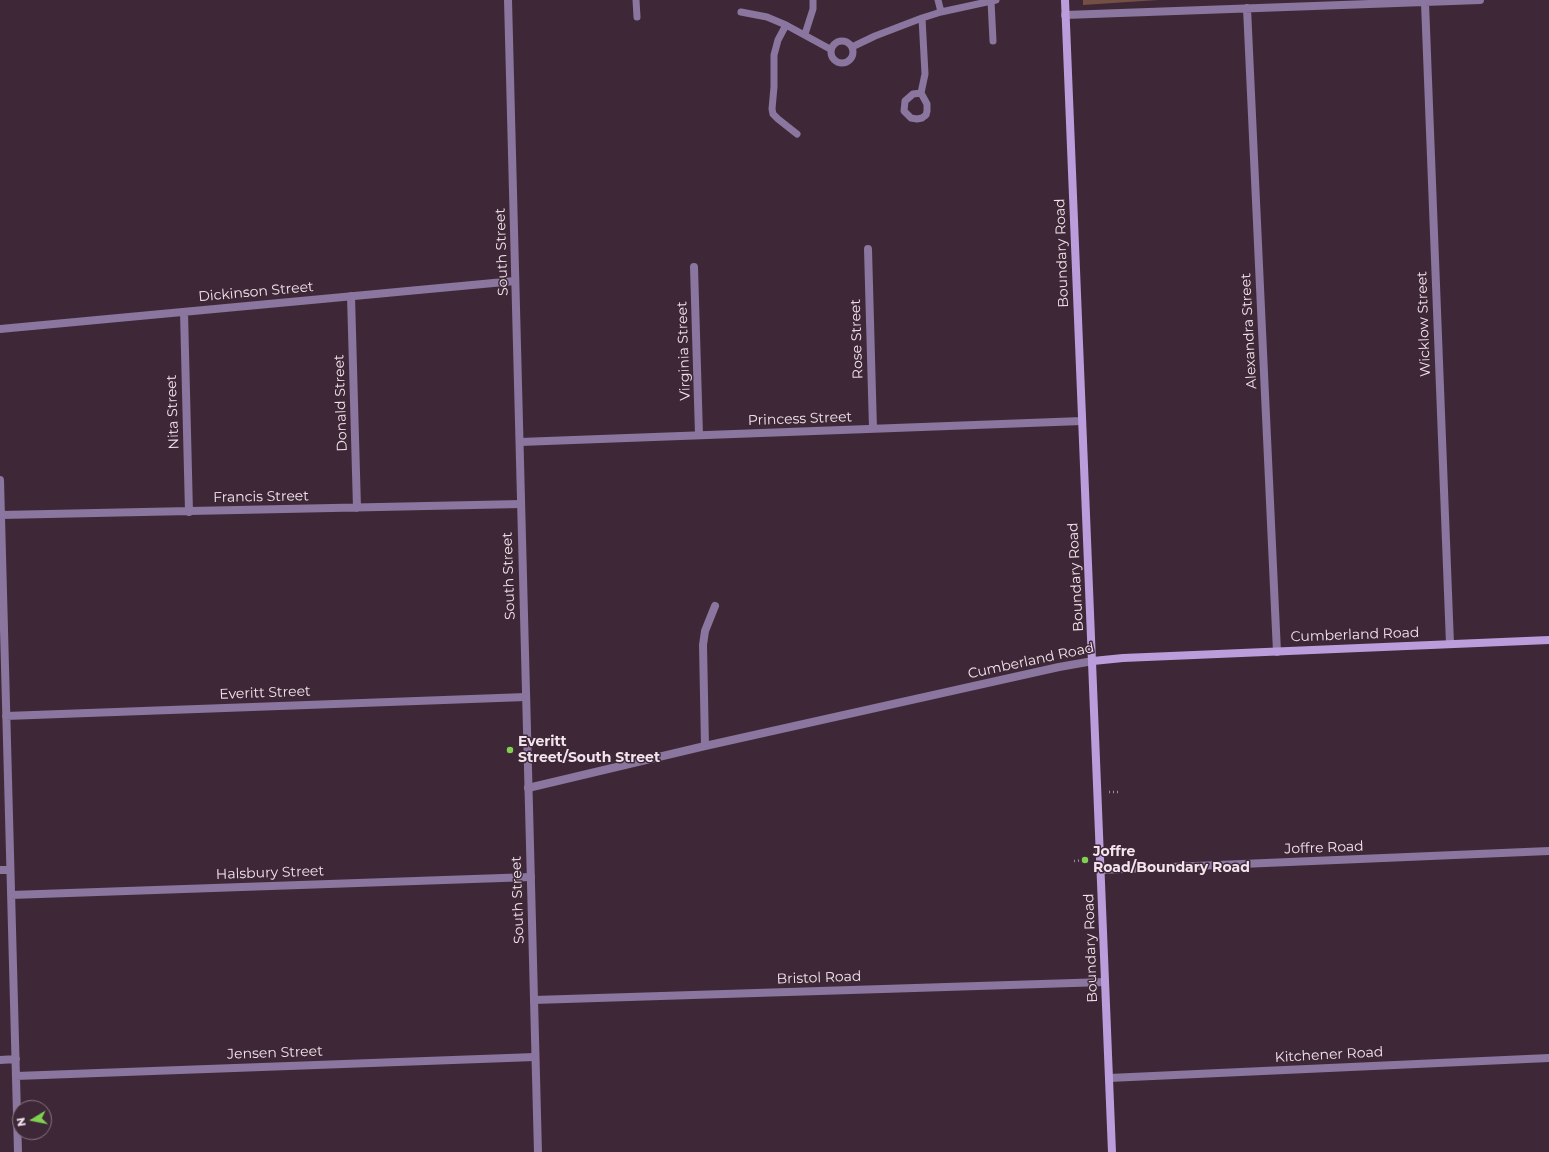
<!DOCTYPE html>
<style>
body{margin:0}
#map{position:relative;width:1549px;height:1152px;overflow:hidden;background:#3e2837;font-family:Montserrat,sans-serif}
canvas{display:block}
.north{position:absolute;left:12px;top:1100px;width:40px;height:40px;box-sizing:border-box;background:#3e2837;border:1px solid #867380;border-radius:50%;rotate:260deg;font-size:11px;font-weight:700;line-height:16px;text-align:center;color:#f2e3ed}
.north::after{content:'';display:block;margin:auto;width:14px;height:18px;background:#80d051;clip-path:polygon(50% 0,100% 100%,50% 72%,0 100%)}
</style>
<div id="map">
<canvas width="1549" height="1152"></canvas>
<div class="north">N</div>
</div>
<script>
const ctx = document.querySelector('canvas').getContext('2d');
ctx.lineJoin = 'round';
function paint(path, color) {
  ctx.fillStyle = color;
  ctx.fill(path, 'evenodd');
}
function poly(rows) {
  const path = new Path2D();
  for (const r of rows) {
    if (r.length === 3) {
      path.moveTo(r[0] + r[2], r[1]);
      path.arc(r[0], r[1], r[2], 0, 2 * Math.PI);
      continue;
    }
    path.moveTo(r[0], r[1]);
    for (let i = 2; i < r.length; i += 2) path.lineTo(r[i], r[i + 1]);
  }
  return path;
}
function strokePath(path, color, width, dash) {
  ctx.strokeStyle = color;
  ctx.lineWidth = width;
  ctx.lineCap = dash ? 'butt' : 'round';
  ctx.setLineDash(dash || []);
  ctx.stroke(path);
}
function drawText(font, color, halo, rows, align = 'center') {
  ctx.font = font + ' Montserrat,sans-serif';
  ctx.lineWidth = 3;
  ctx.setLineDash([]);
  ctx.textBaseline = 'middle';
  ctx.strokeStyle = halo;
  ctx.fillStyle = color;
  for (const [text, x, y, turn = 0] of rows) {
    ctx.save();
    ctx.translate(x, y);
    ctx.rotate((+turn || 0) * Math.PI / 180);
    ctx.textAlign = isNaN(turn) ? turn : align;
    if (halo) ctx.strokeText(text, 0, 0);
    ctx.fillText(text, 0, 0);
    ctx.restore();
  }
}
paint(poly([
 [1083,0,1158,0,1083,5]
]), '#735043');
strokePath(poly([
 [1109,792,1118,792],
 [1074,861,1085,860]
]), '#9d8b97', 2.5, [1, 3]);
strokePath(poly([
 [636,0,637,17],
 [938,0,941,12],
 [991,1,993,41],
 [741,12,767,17,786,25,830,49],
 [786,25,778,40,774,55,774,87,772,109,773,114,778,119,797,134],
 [805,34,813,9,813,0],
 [842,52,11],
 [852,47,875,36,922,18,941,12,996,0],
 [921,93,913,94,905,101,904,111,911,118,917,119,922,118,926,115,927,111,927,104,921,93,925,74,922,18]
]), '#8a769e', 7);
strokePath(poly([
 [1425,3,1450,644],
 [1247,8,1277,652],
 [1065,15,1480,0],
 [868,249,873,429],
 [694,267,699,435],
 [351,296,357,508],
 [184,312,189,512],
 [0,329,515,281],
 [520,442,1082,421],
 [0,480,18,1152],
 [1,515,521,504],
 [6,716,526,697],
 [705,746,703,645,705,631,715,606],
 [528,788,705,746,1059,667,1093,661],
 [0,870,10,870],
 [1100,870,1549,851],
 [11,895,531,877],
 [534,1000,1105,982],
 [0,1060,16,1059],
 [16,1076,535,1057],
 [1109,1078,1549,1058]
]), '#8a769e', 8);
strokePath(poly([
 [508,0,538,1152]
]), '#8a769e', 8);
strokePath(poly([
 [1065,0,1112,1152],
 [1093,661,1123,658,1549,640]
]), '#bc9ddc', 8);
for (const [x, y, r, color] of [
 [510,750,4,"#80d051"],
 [1085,860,4,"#80d051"]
]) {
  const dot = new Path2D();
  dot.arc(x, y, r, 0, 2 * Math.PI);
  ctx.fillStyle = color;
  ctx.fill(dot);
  strokePath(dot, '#3e2837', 1.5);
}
drawText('14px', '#f2e3ed', '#3e2837', [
 ["South Street",502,252,-92],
 ["Boundary Road",1062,253,-92],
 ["Dickinson Street",256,292,-5],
 ["Wicklow Street",1424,324,-92],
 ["Alexandra Street",1249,331,-93],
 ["Rose Street",857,339,-92],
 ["Virginia Street",684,351,-92],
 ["Donald Street",341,403,-92],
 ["Nita Street",173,412,-92],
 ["Princess Street",800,419,-2],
 ["Francis Street",261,497,-1],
 ["South Street",509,576,-92],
 ["Boundary Road",1076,577,-93],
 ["Cumberland Road",1355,635,-2],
 ["Cumberland Road",1031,661,-12],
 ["Everitt Street",265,693,-2],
 ["Joffre Road",1324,848,-2],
 ["Halsbury Street",270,873,-2],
 ["South Street",518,900,-92],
 ["Boundary Road",1091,948,-92],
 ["Bristol Road",819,978,-2],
 ["Jensen Street",275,1053,-2],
 ["Kitchener Road",1329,1055,-3]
]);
drawText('bold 14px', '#f2e3ed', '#3e2837', [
 ["Everitt",518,742],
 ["Street/South Street",518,758],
 ["Joffre",1093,852],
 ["Road/Boundary Road",1093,868]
], 'left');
</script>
